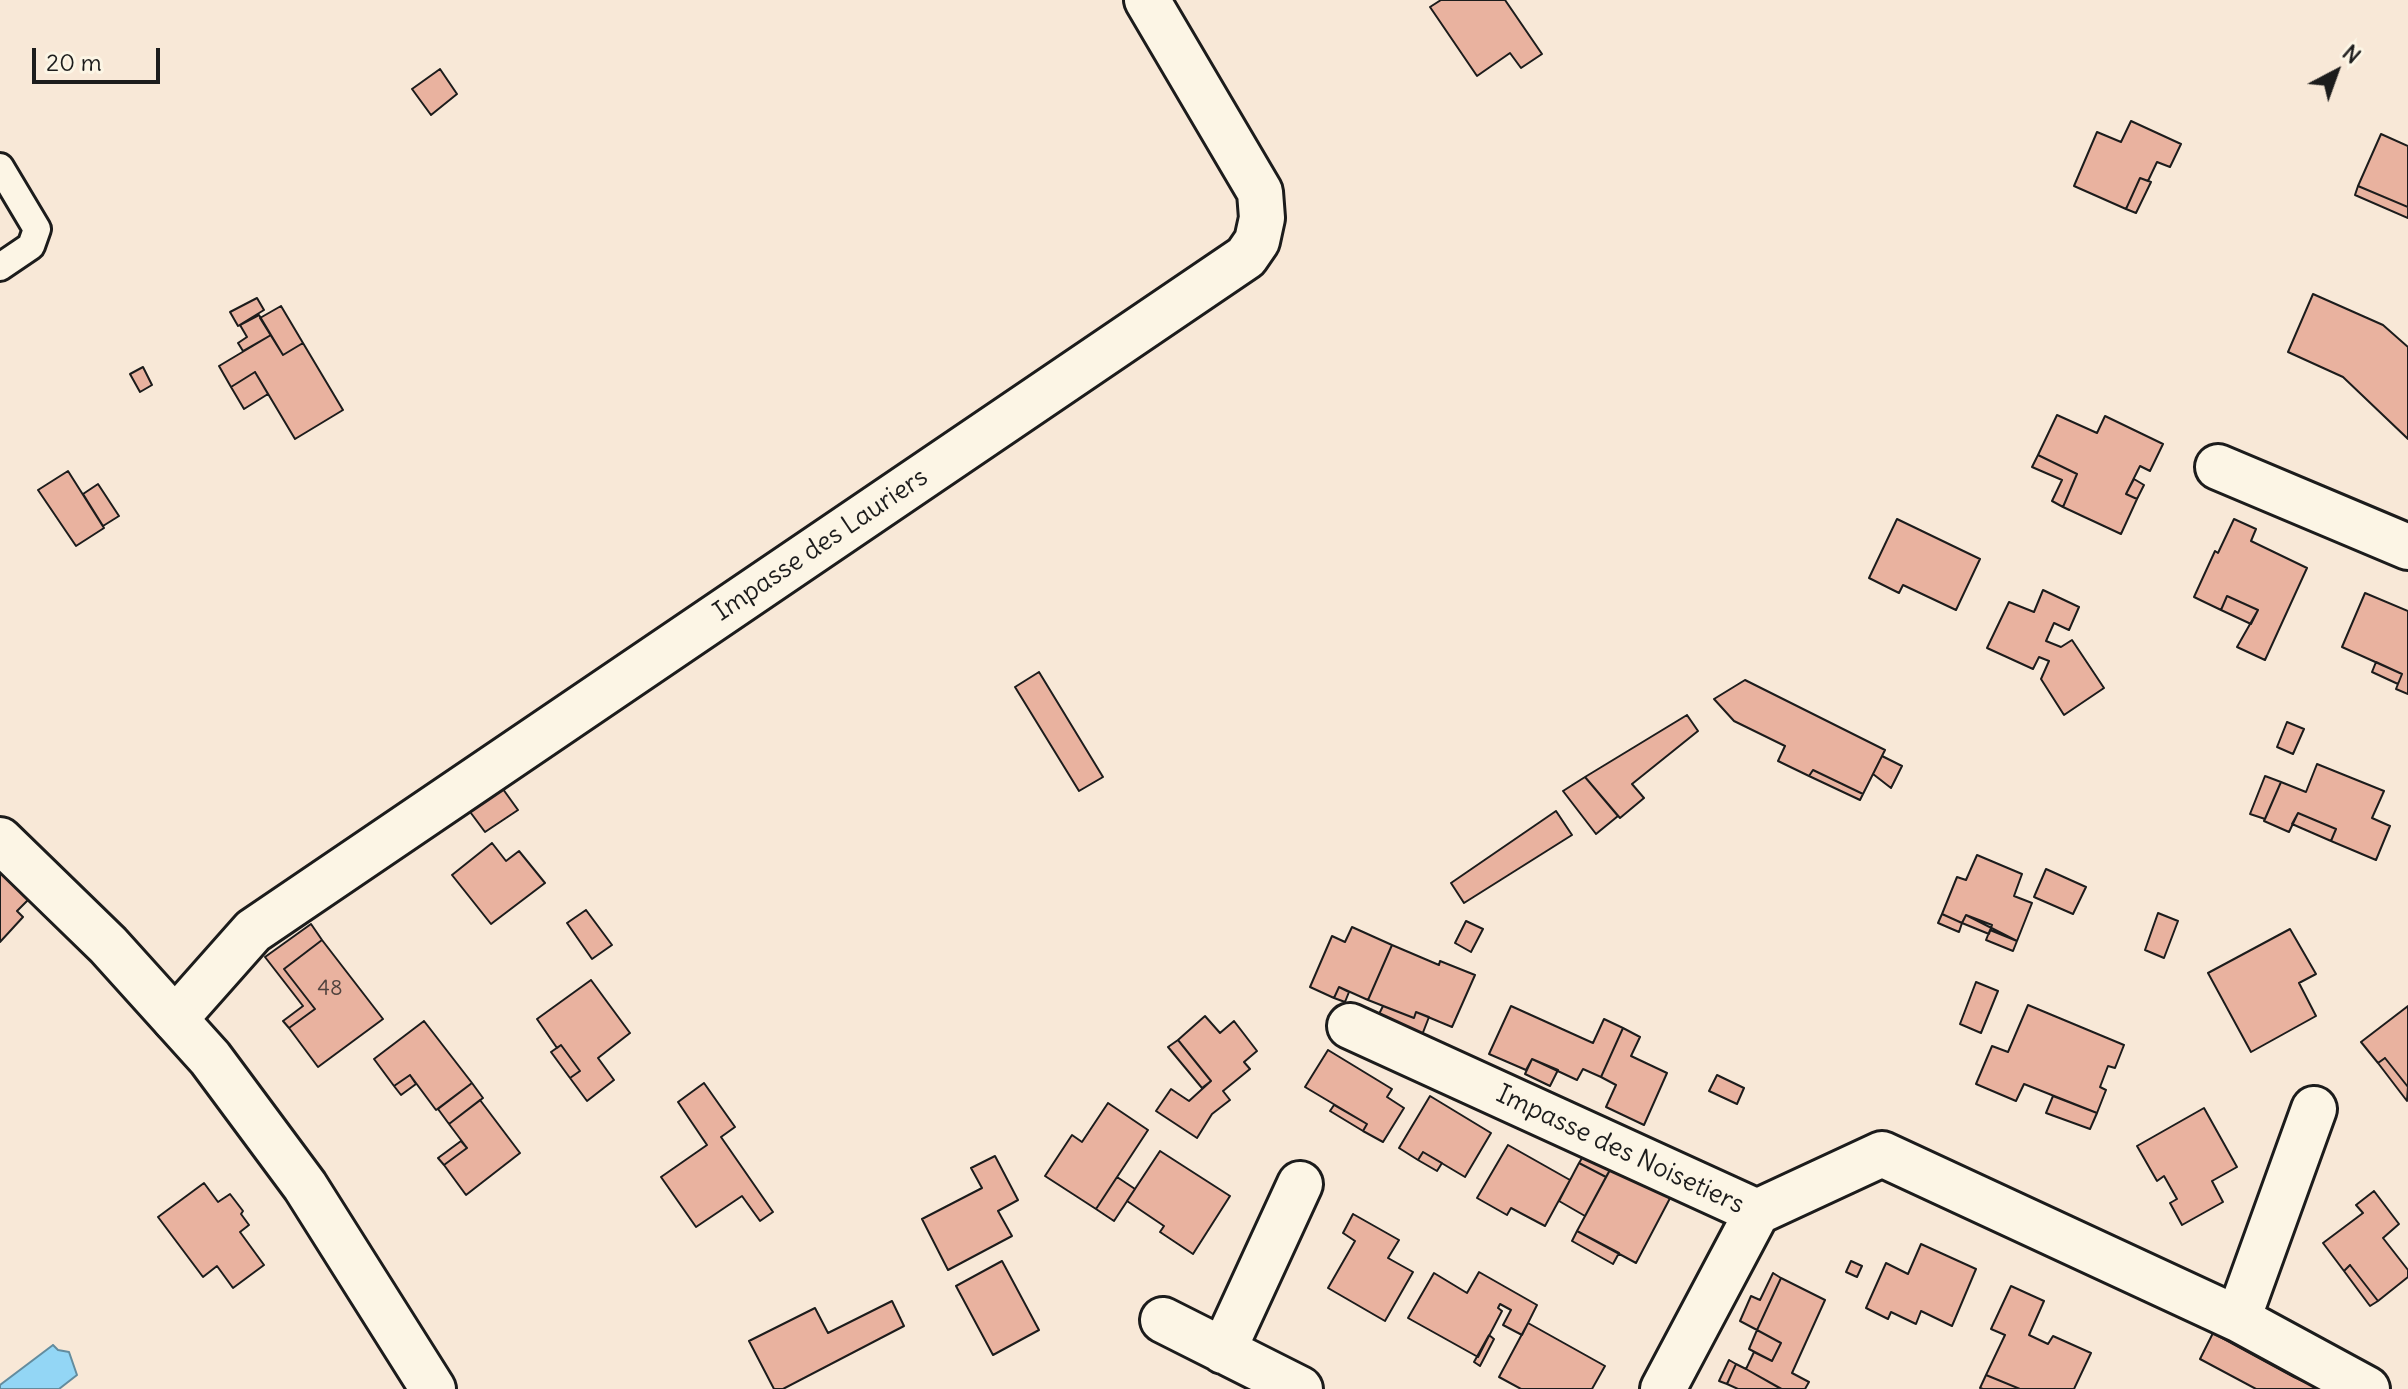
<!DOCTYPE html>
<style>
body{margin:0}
#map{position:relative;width:2408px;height:1389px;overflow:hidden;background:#f8e8d7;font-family:Delius,sans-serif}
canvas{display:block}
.north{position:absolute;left:2296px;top:32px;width:80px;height:80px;-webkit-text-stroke:6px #fcf5e5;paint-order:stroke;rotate:41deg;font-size:22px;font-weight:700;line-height:32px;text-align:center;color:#1c1c1c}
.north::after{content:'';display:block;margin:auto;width:28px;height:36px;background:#1c1c1c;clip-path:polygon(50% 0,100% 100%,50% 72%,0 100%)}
.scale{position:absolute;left:32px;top:48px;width:128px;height:36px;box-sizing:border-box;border:4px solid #1c1c1c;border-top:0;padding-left:10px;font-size:24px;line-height:28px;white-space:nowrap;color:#1c1c1c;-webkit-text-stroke:6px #fcf5e5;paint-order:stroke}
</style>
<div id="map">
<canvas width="2408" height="1389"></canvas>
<div class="north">N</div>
<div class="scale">20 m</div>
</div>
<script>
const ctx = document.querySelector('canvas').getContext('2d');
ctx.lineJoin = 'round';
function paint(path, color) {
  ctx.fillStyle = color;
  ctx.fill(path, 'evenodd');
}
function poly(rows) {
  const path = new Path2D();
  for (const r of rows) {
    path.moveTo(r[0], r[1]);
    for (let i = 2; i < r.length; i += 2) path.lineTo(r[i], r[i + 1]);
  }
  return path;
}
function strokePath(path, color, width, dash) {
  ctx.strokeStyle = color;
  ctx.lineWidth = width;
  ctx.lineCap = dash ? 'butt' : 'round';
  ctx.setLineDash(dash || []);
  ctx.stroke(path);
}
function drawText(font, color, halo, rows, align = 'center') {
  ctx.font = font + ' Delius,sans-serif';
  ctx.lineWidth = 6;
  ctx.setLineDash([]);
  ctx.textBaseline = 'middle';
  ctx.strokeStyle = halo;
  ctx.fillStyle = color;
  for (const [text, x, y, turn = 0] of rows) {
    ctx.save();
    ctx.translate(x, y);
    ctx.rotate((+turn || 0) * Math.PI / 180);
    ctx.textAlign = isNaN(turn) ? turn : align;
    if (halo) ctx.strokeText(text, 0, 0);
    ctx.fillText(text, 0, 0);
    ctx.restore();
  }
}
const water = poly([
 [53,1345,58,1350,69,1352,77,1375,59,1389,0,1389,0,1385,53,1345]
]);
paint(water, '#93d6f5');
strokePath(water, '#638c9e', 2);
const building = poly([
 [1441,0,1505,0,1542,54,1521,68,1510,53,1477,76,1430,7,1441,0],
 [440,69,457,94,431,115,412,89,440,69],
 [2131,121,2181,144,2170,167,2157,162,2148,181,2140,178,2126,209,2074,186,2097,132,2121,142,2131,121],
 [2381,134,2408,146,2408,207,2358,186,2381,134],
 [2140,178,2151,182,2136,213,2126,209,2140,178],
 [2358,186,2408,207,2408,218,2355,195,2358,186],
 [2313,294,2383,325,2408,347,2408,439,2343,377,2288,352,2313,294],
 [257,298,264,310,238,326,230,312,257,298],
 [281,306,303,343,283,355,260,318,281,306],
 [259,315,271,335,243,351,238,343,247,337,240,325,259,315],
 [271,335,283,355,303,343,343,410,295,439,255,372,231,387,219,366,271,335],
 [143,367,152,385,140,392,130,374,143,367],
 [255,372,268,394,244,409,231,387,255,372],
 [2057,415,2097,433,2105,416,2163,444,2150,471,2140,466,2126,494,2137,499,2121,534,2063,507,2077,474,2038,455,2057,415],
 [2038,455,2077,474,2063,507,2052,501,2062,480,2032,467,2038,455],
 [68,471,104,528,76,546,38,490,68,471],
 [2134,479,2144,485,2137,499,2126,494,2134,479],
 [98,484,119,516,103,526,83,494,98,484],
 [1897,519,1980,559,1956,610,1903,585,1899,593,1869,578,1897,519],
 [2234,519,2256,529,2251,541,2307,568,2265,660,2237,647,2258,610,2227,596,2221,610,2194,597,2215,551,2218,553,2234,519],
 [2043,590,2079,607,2069,630,2054,623,2046,641,2061,647,2072,640,2104,688,2064,715,2041,679,2049,661,2039,657,2033,669,1987,648,2009,602,2034,612,2043,590],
 [2365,593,2408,611,2408,694,2396,689,2402,674,2342,647,2365,593],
 [2227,596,2258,610,2251,624,2221,610,2227,596],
 [2376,662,2402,674,2398,684,2372,672,2376,662],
 [1039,672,1103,777,1079,791,1015,687,1039,672],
 [1745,680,1885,750,1863,794,1813,770,1809,776,1778,761,1785,746,1734,721,1714,699,1745,680],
 [1687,715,1698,731,1632,784,1644,798,1620,818,1585,777,1687,715],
 [2287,722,2304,729,2293,754,2277,747,2287,722],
 [1882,756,1902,766,1891,788,1873,774,1882,756],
 [2317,764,2384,791,2372,818,2390,826,2376,860,2331,841,2336,829,2298,813,2289,832,2264,821,2281,782,2306,792,2317,764],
 [1813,770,1863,794,1860,800,1809,776,1813,770],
 [2265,776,2281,782,2265,819,2250,814,2265,776],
 [1585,777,1618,816,1596,834,1563,791,1585,777],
 [495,778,518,810,485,832,462,801,495,778],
 [1556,811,1572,835,1464,903,1451,883,1556,811],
 [2298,813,2336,829,2331,841,2292,824,2298,813],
 [492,843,506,861,519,851,545,883,491,924,452,875,492,843],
 [1977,855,2022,874,2014,896,2032,903,2017,941,1966,915,1962,923,1942,914,1957,877,1966,880,1977,855],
 [2046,869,2086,887,2073,914,2034,897,2046,869],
 [0,872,29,899,17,911,23,917,0,942,0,872],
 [586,910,612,945,592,959,567,923,586,910],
 [2158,913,2178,921,2164,958,2145,950,2158,913],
 [1942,914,1962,923,1959,932,1938,923,1942,914],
 [1966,915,1992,925,1989,934,1962,923,1966,915],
 [1466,921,1483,929,1471,952,1455,943,1466,921],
 [311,924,322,940,284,969,315,1009,289,1028,283,1021,303,1006,265,957,311,924],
 [1352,927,1392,945,1368,1000,1339,987,1334,998,1310,987,1332,936,1345,942,1352,927],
 [2290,929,2316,974,2299,983,2316,1016,2251,1052,2208,973,2290,929],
 [1990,930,2017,941,2013,951,1986,940,1990,930],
 [322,940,383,1019,318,1067,289,1028,315,1009,284,969,322,940],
 [1392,945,1439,965,1440,961,1475,975,1452,1027,1416,1012,1414,1018,1368,1000,1392,945],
 [591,980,630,1033,598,1058,614,1080,587,1101,570,1078,580,1071,561,1045,557,1048,537,1019,591,980],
 [1976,982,1998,991,1981,1033,1960,1024,1976,982],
 [1339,987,1349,992,1345,1002,1334,998,1339,987],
 [2028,1005,2124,1045,2115,1068,2108,1066,2100,1087,2106,1090,2097,1113,2024,1084,2016,1101,1976,1084,1992,1046,2008,1052,2028,1005],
 [1383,1006,1414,1018,1416,1012,1429,1017,1422,1035,1378,1016,1383,1006],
 [1511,1006,1593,1043,1604,1019,1623,1028,1601,1077,1583,1069,1577,1080,1532,1059,1526,1070,1489,1054,1511,1006],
 [2408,1006,2408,1087,2385,1058,2378,1063,2361,1042,2408,1006],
 [1205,1016,1220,1033,1234,1021,1257,1051,1244,1062,1250,1069,1223,1091,1230,1100,1212,1114,1197,1138,1156,1111,1171,1089,1189,1101,1211,1081,1178,1040,1205,1016],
 [424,1021,472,1083,436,1110,410,1075,394,1086,374,1059,424,1021],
 [1623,1028,1640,1037,1631,1056,1667,1073,1644,1125,1606,1107,1616,1085,1601,1077,1623,1028],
 [1178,1040,1211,1081,1202,1088,1168,1047,1178,1040],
 [561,1045,580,1071,570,1078,551,1052,561,1045],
 [1328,1050,1392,1089,1387,1097,1404,1108,1383,1142,1363,1131,1367,1124,1305,1087,1328,1050],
 [2385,1058,2408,1087,2407,1101,2378,1063,2385,1058],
 [1532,1059,1558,1070,1550,1086,1525,1074,1532,1059],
 [410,1075,416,1084,401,1095,394,1086,410,1075],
 [1717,1075,1744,1088,1737,1104,1709,1091,1717,1075],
 [472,1083,483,1098,449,1124,438,1109,472,1083],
 [704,1083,735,1127,721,1137,773,1212,760,1221,742,1196,696,1227,661,1177,707,1145,678,1102,704,1083],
 [1430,1096,1491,1133,1465,1177,1423,1152,1418,1160,1399,1148,1430,1096],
 [2053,1096,2097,1113,2090,1129,2046,1113,2053,1096],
 [480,1100,520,1153,466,1195,444,1165,467,1148,449,1124,480,1100],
 [1108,1103,1148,1130,1096,1209,1045,1176,1072,1135,1082,1142,1108,1103],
 [1334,1105,1367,1124,1363,1131,1330,1111,1334,1105],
 [2204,1108,2237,1167,2212,1181,2223,1202,2182,1225,2170,1203,2177,1199,2164,1176,2157,1181,2137,1146,2204,1108],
 [461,1141,467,1148,444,1165,438,1158,461,1141],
 [1508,1145,1570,1180,1545,1226,1511,1208,1507,1215,1477,1198,1508,1145],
 [1590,1145,1617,1157,1606,1177,1579,1163,1590,1145],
 [1160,1151,1230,1196,1193,1254,1160,1232,1164,1226,1127,1201,1160,1151],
 [1423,1152,1442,1163,1437,1171,1418,1160,1423,1152],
 [995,1156,1018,1200,998,1211,1012,1236,948,1270,922,1219,982,1188,971,1168,995,1156],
 [1617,1157,1678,1183,1636,1263,1577,1231,1617,1157],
 [1579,1163,1606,1177,1585,1216,1559,1201,1579,1163],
 [1117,1177,1135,1189,1114,1221,1096,1209,1117,1177],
 [204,1183,218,1202,230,1194,243,1211,241,1214,249,1225,240,1232,264,1265,233,1288,217,1266,203,1277,158,1217,204,1183],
 [2374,1191,2399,1224,2383,1238,2408,1270,2408,1277,2378,1301,2350,1265,2344,1271,2323,1243,2363,1213,2356,1205,2374,1191],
 [1353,1214,1399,1240,1388,1258,1413,1272,1385,1321,1328,1288,1355,1241,1343,1233,1353,1214],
 [1577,1231,1619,1253,1613,1264,1572,1241,1577,1231],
 [1921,1244,1976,1269,1952,1326,1921,1311,1916,1324,1891,1312,1888,1319,1866,1308,1886,1263,1908,1274,1921,1244],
 [1002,1261,1039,1330,993,1355,956,1286,1002,1261],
 [1851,1261,1862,1266,1857,1277,1846,1272,1851,1261],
 [2350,1265,2378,1301,2370,1306,2344,1271,2350,1265],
 [1479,1272,1537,1305,1522,1335,1503,1325,1511,1310,1500,1304,1498,1308,1502,1311,1478,1357,1408,1318,1434,1273,1467,1293,1479,1272],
 [1773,1273,1781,1278,1757,1330,1740,1321,1751,1296,1760,1300,1773,1273],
 [1781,1278,1825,1300,1792,1373,1809,1382,1805,1389,1782,1389,1746,1369,1754,1352,1772,1361,1781,1343,1757,1330,1781,1278],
 [2011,1286,2044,1301,2029,1335,2048,1344,2053,1336,2091,1353,2074,1389,2020,1389,1986,1375,2005,1335,1991,1329,2011,1286],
 [892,1301,904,1326,783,1389,774,1389,749,1341,815,1308,828,1333,892,1301],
 [1528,1323,1605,1366,1592,1389,1521,1389,1499,1377,1528,1323],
 [1757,1330,1781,1343,1772,1361,1749,1349,1757,1330],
 [2213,1333,2294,1377,2320,1389,2256,1389,2200,1359,2213,1333],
 [1489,1335,1494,1339,1480,1366,1474,1362,1489,1335],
 [1729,1360,1736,1364,1727,1384,1719,1381,1729,1360],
 [1736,1364,1746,1369,1781,1389,1738,1389,1727,1384,1736,1364],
 [1986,1375,2020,1389,1983,1389,1980,1388,1986,1375]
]);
paint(building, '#e9b29f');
strokePath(building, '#1c1c1c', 2);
const lane = poly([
 [0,167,37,229,31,246,0,267]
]);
const street = poly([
 [2218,467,2408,547],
 [175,1019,253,931,1246,257,1257,241,1262,218,1260,192,1147,0],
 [1350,1026,1757,1212,1882,1154,2238,1319,2367,1389],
 [2238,1319,2314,1109],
 [1163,1320,1300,1389],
 [1223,1351,1300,1184],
 [1663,1389,1757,1212]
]);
const secondary = poly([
 [0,840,108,945,210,1058,305,1186,433,1389]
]);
strokePath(lane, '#1c1c1c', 32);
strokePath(street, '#1c1c1c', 50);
strokePath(secondary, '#1c1c1c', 50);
strokePath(lane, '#fcf5e5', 26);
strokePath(street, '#fcf5e5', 44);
strokePath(secondary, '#fcf5e5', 44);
drawText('22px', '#4f423d', null, [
 ["48",330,989]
]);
drawText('26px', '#1c1c1c', '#fcf5e5', [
 ["Impasse des Lauriers",821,545,-34],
 ["Impasse des Noisetiers",1620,1150,25]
]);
</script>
